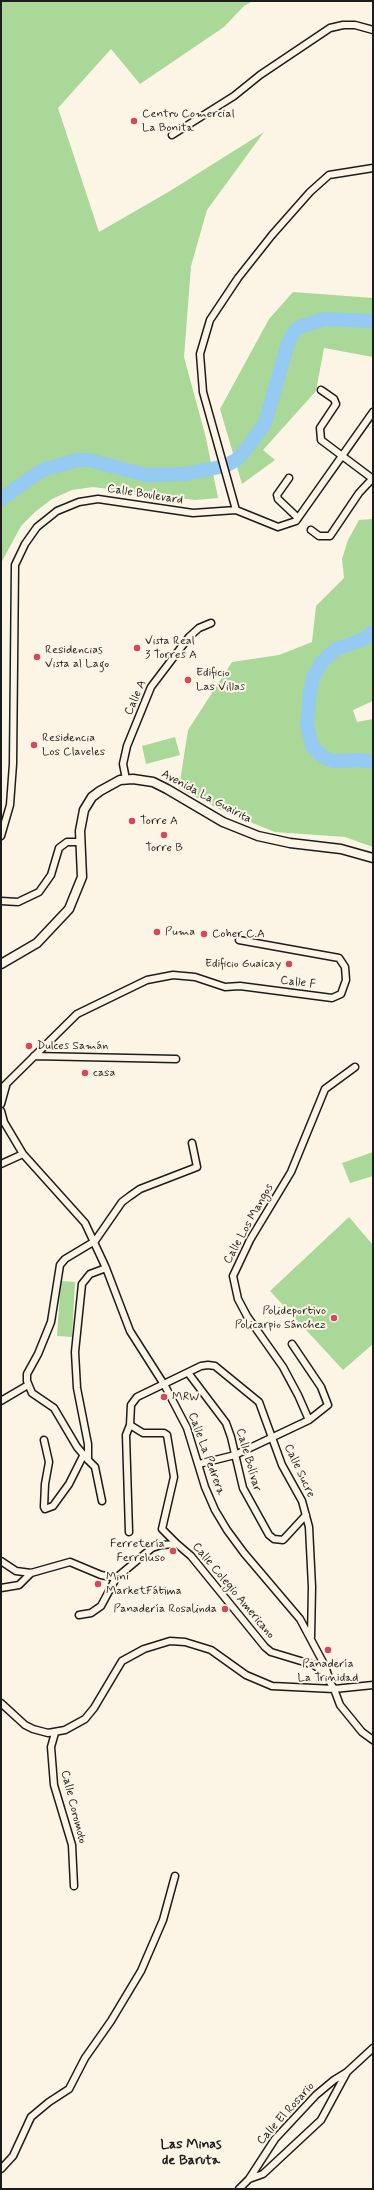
<!DOCTYPE html>
<meta charset="utf-8">
<style>
body{margin:0}
#map{position:relative;width:374px;height:2190px;overflow:hidden;background:#fcf5e5;font-family:Mynerve,sans-serif}
canvas{display:block}
.frame{position:absolute;inset:0;border:2px solid #1c1c1c;pointer-events:none}
</style>
<div id="map">
<canvas width="374" height="2190"></canvas>
<div class="frame"></div>
</div>
<script>
const ctx = document.querySelector('canvas').getContext('2d');
ctx.lineJoin = 'round';
function paint(path, color) {
  ctx.fillStyle = color;
  ctx.fill(path, 'evenodd');
}
function poly(rows) {
  const path = new Path2D();
  for (const r of rows) {
    path.moveTo(r[0], r[1]);
    for (let i = 2; i < r.length; i += 2) path.lineTo(r[i], r[i + 1]);
  }
  return path;
}
function strokePath(path, color, width, dash) {
  ctx.strokeStyle = color;
  ctx.lineWidth = width;
  ctx.lineCap = dash ? 'butt' : 'round';
  ctx.setLineDash(dash || []);
  ctx.stroke(path);
}
function drawText(font, color, halo, rows, align = 'center') {
  ctx.font = font + ' Mynerve,sans-serif';
  ctx.lineWidth = 4;
  ctx.setLineDash([]);
  ctx.textBaseline = 'middle';
  ctx.strokeStyle = halo;
  ctx.fillStyle = color;
  for (const [text, x, y, turn = 0] of rows) {
    ctx.save();
    ctx.translate(x, y);
    ctx.rotate((+turn || 0) * Math.PI / 180);
    ctx.textAlign = isNaN(turn) ? turn : align;
    if (halo) ctx.strokeText(text, 0, 0);
    ctx.fillText(text, 0, 0);
    ctx.restore();
  }
}
paint(poly([
 [1,1,253,1,244,6,224,27,140,84,111,49,58,108,99,232,170,191,264,132,207,210,191,266,184,357,206,438,218,498,195,500,93,487,72,490,52,499,35,512,21,526,1,563],
 [293,292,373,298,373,357,324,348,316,391,263,450,275,460,242,484,220,409,269,319],
 [373,519,373,701,353,710,357,722,373,719,373,847,345,837,275,832,225,812,179,788,188,730,232,662,279,655,312,642,316,606,344,578,342,559,348,540,359,520],
 [175,737,180,755,146,764,142,746],
 [373,1152,373,1176,350,1183,342,1163],
 [349,1217,373,1245,373,1344,343,1370,270,1291],
 [61,1281,75,1282,72,1337,57,1336]
]), '#a9d898');
strokePath(poly([
 [1,499,42,470,78,460,89,460,146,475,185,474,225,466,236,460,248,447,265,423,288,343,295,330,302,326,325,319,373,321],
 [373,632,362,640,336,649,322,662,313,678,310,691,307,725,312,746,323,757,334,761,360,760,373,762]
]), '#95caf3', 14);
const minor = poly([
 [172,135,234,96,260,75,330,28,343,25,355,25,373,30],
 [321,390,334,399,336,404,320,428,321,440,373,479],
 [289,478,277,495,278,499,298,518],
 [236,510,278,527,296,521,373,412],
 [311,530,319,536,330,536,359,493,373,478],
 [126,779,123,764,127,746,151,687,189,637,199,628,211,623],
 [1,836,10,805,13,764,15,565,25,544,37,527,57,511,79,502,98,499,193,513,236,510,203,392,200,354,210,320,238,278,272,235,310,192,329,175,373,168],
 [1,901,18,902,39,892,51,875,59,848,67,842,81,842],
 [34,1056,176,1059],
 [1,1089,77,1014,147,980,173,975,195,977,225,987,240,986,332,998,341,994,346,980,345,967,339,958,239,940],
 [1,1104,6,1086],
 [1,1111,4,1122,23,1154,85,1223,106,1268,130,1331,165,1386,187,1428,205,1487,215,1510,227,1530,244,1553,300,1619,325,1666,328,1675],
 [1,1164,23,1154],
 [292,1344,321,1387,328,1405,309,1420],
 [189,1374,226,1423,231,1437,243,1488,269,1535,274,1539,283,1540,306,1515],
 [1,1401,28,1385],
 [44,1440,49,1462,45,1484,44,1507,45,1509,53,1506,69,1484,83,1456],
 [88,1460,77,1447,54,1408,32,1393,27,1381,27,1374,38,1354,51,1322,60,1265,65,1259,95,1241,122,1202,130,1196,140,1189,197,1167,192,1143],
 [199,1464,235,1455,309,1420,298,1395,283,1367,247,1316,238,1299,233,1276,250,1240,291,1172,325,1089,355,1067],
 [102,1501,95,1467,88,1460,88,1444,77,1388,75,1352,82,1284,90,1274,106,1268],
 [129,1532,126,1435,130,1425],
 [177,1544,162,1529,174,1477,167,1435,164,1433,143,1433,130,1425,131,1405,137,1397,201,1366,208,1365,215,1366,259,1402,282,1465,302,1501,309,1527,312,1587,311,1637],
 [1,1561,16,1571,31,1573,70,1562,101,1575,116,1578,152,1548,161,1545,177,1544,191,1556,265,1647,271,1652,314,1665,324,1672,334,1689,340,1705,362,1732,373,1740],
 [1,1588,19,1585,31,1573],
 [79,1615,91,1613,101,1606,116,1578],
 [1,1703,25,1725,33,1729,48,1733,65,1730,85,1719,94,1708,122,1661,144,1649,170,1641,185,1642,211,1650,246,1675,272,1686,334,1689,373,1685],
 [55,1733,51,1747,54,1785,72,1845,74,1886],
 [1,2169,13,2156,31,2117,49,2102,69,2089,85,2058,111,2021,141,1971,163,1920,175,1876],
 [249,2179,275,2139,316,2095,334,2080,347,2072,373,2048],
 [239,2189,249,2179,263,2174,321,2120,347,2072]
]);
const tertiary = poly([
 [1,964,37,943,69,909,82,877,80,831,84,810,92,797,100,791,120,780,133,779,153,782,167,789,223,822,258,836,290,843,341,849,373,858]
]);
strokePath(minor, '#1c1c1c', 9);
strokePath(tertiary, '#1c1c1c', 11);
strokePath(minor, '#fcf5e5', 6);
strokePath(tertiary, '#fcf5e5', 8);
for (const [x, y, r, color] of [
 [134,121,4,"#d1495b"],
 [137,648,4,"#d1495b"],
 [37,657,4,"#d1495b"],
 [188,680,4,"#d1495b"],
 [34,745,4,"#d1495b"],
 [132,821,4,"#d1495b"],
 [164,835,4,"#d1495b"],
 [157,932,4,"#d1495b"],
 [204,934,4,"#d1495b"],
 [289,964,4,"#d1495b"],
 [29,1046,4,"#d1495b"],
 [85,1073,4,"#d1495b"],
 [334,1318,4,"#d1495b"],
 [164,1397,4,"#d1495b"],
 [173,1551,4,"#d1495b"],
 [98,1584,4,"#d1495b"],
 [225,1609,4,"#d1495b"],
 [328,1650,4,"#d1495b"]
]) {
  const dot = new Path2D();
  dot.arc(x, y, r, 0, 2 * Math.PI);
  ctx.fillStyle = color;
  ctx.fill(dot);
  strokePath(dot, '#fcf5e5', 1.5);
}
drawText('12px', '#1c1c1c', '#fcf5e5', [
 ["Centro Comercial",142,114],
 ["La Bonita",142,128],
 ["Vista Real",145,641],
 ["3 Torres A",145,655],
 ["Residencias",45,650],
 ["Vista al Lago",45,664],
 ["Edificio",196,673],
 ["Las Villas",196,687],
 ["Residencia",42,738],
 ["Los Claveles",42,752],
 ["Torre A",140,821],
 ["Torre B",164,848,"center"],
 ["Puma",165,932],
 ["Coher C.A",212,934],
 ["Edificio Guaicay",281,964,"right"],
 ["Dulces Samán",37,1046],
 ["casa",93,1073],
 ["Polideportivo",326,1311,"right"],
 ["Policarpio Sánchez",326,1325,"right"],
 ["MRW",172,1397],
 ["Ferretería",165,1544,"right"],
 ["Ferreluso",165,1558,"right"],
 ["Mini",106,1577],
 ["MarketFátima",106,1591],
 ["Panadería Rosalinda",217,1609,"right"],
 ["Panadería",328,1664,"center"],
 ["La Trinidad",328,1678,"center"]
], 'left');
drawText('12px', '#1c1c1c', '#fcf5e5', [
 ["Calle Boulevard",145,495,9],
 ["Calle A",136,698,-66],
 ["Avenida La Guairita",206,797,28],
 ["Calle F",298,983,7],
 ["Calle Los Mangos",249,1224,-61],
 ["Calle La Pedrera",206,1454,70],
 ["Calle Bolívar",248,1460,74],
 ["Calle Sucre",299,1471,65],
 ["Calle Colegio Americano",233,1591,50],
 ["Calle Coromoto",73,1807,76],
 ["Calle El Rosario",286,2114,-48]
]);
drawText('bold 14px', '#1c1c1c', '#fcf5e5', [
 ["Las Minas",191,2145],
 ["de Baruta",191,2161]
]);
</script>
